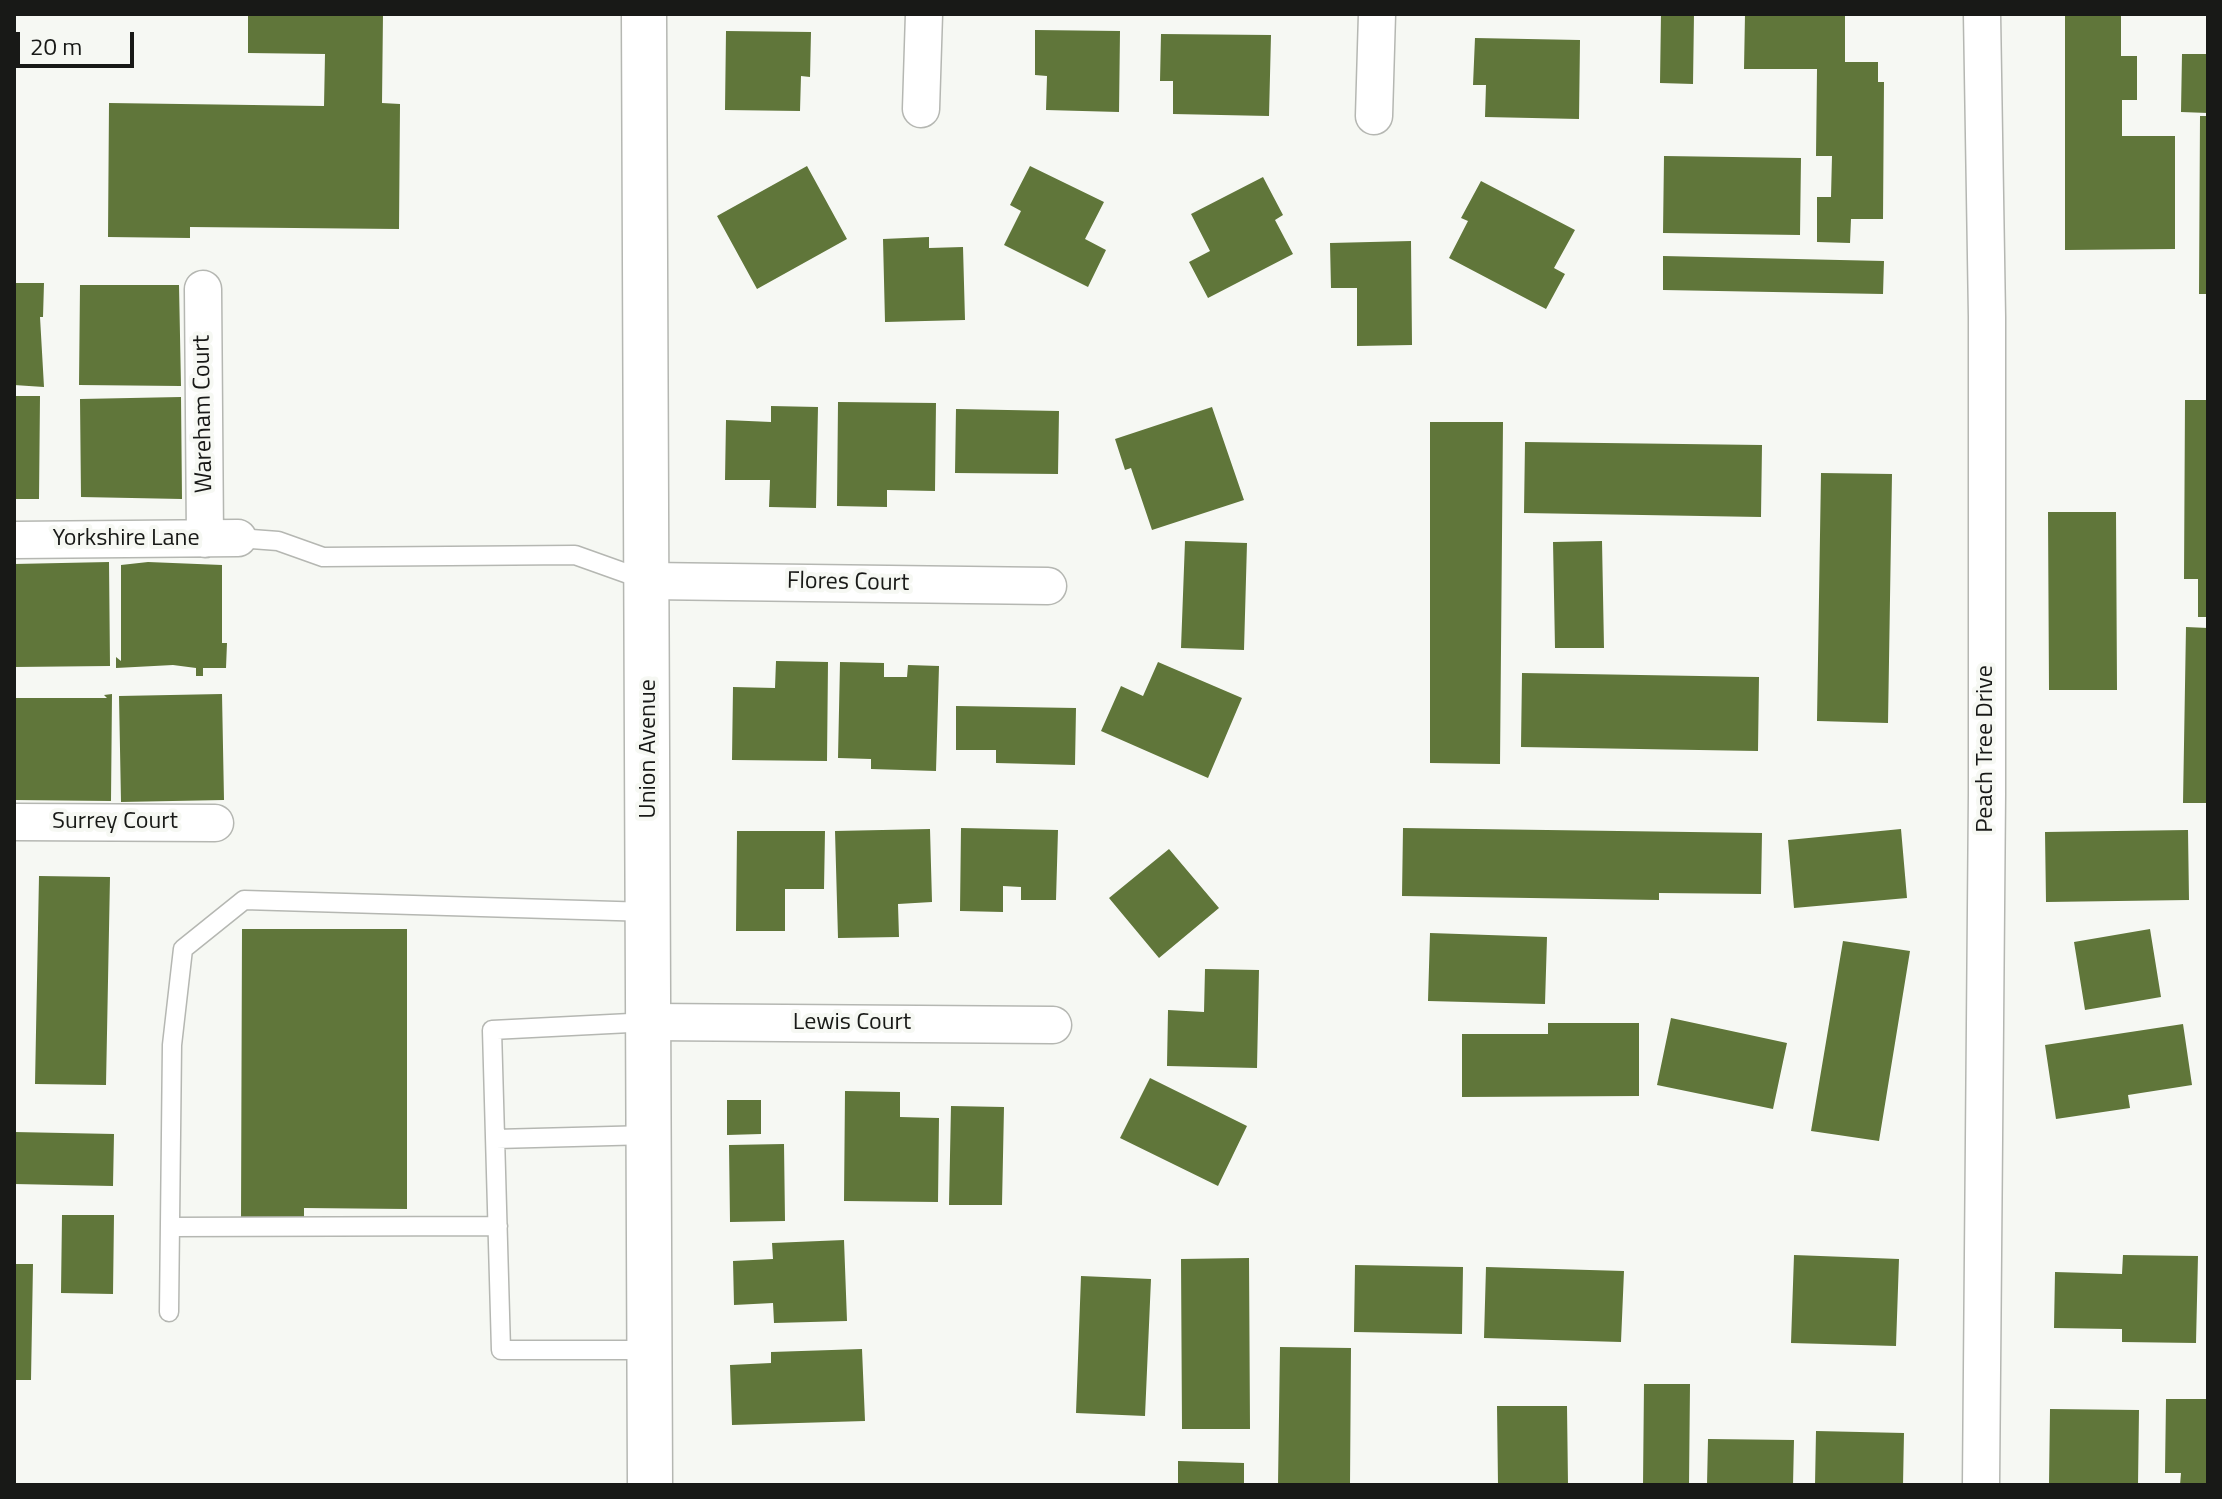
<!DOCTYPE html>
<style>
body{margin:0}
#map{position:relative;width:2222px;height:1499px;overflow:hidden;background:#f6f8f3;font-family:"Titillium Web",sans-serif}
canvas{display:block}
.frame{position:absolute;inset:0;border:16px solid #181917;pointer-events:none}
.scale{position:absolute;left:16px;top:32px;width:118px;height:36px;box-sizing:border-box;border:4px solid #181917;border-top:0;padding-left:10px;font-size:24px;line-height:28px;white-space:nowrap;color:#181917;-webkit-text-stroke:6px #f6f8f3;paint-order:stroke}
</style>
<div id="map">
<canvas width="2222" height="1499"></canvas>
<div class="frame"></div>
<div class="scale">20 m</div>
</div>
<script>
const ctx = document.querySelector('canvas').getContext('2d');
ctx.lineJoin = 'round';
function paint(path, color) {
  ctx.fillStyle = color;
  ctx.fill(path, 'evenodd');
}
function poly(rows) {
  const path = new Path2D();
  for (const r of rows) {
    path.moveTo(r[0], r[1]);
    for (let i = 2; i < r.length; i += 2) path.lineTo(r[i], r[i + 1]);
  }
  return path;
}
function strokePath(path, color, width, dash) {
  ctx.strokeStyle = color;
  ctx.lineWidth = width;
  ctx.lineCap = dash ? 'butt' : 'round';
  ctx.setLineDash(dash || []);
  ctx.stroke(path);
}
function drawText(font, color, halo, rows, align = 'center') {
  ctx.font = font + ' "Titillium Web",sans-serif';
  ctx.lineWidth = 8;
  ctx.setLineDash([]);
  ctx.textBaseline = 'middle';
  ctx.strokeStyle = halo;
  ctx.fillStyle = color;
  for (const [text, x, y, turn = 0] of rows) {
    ctx.save();
    ctx.translate(x, y);
    ctx.rotate((+turn || 0) * Math.PI / 180);
    ctx.textAlign = isNaN(turn) ? turn : align;
    if (halo) ctx.strokeText(text, 0, 0);
    ctx.fillText(text, 0, 0);
    ctx.restore();
  }
}
paint(poly([
 [248,14,383,14,382,103,400,104,399,229,190,227,190,238,108,237,109,103,324,106,325,54,248,53],
 [1661,14,1694,14,1693,84,1660,83],
 [1745,14,1845,14,1845,62,1878,62,1878,82,1884,82,1883,219,1851,219,1850,243,1817,242,1817,197,1831,197,1832,156,1816,156,1817,69,1744,69],
 [2065,14,2121,14,2121,56,2137,56,2137,100,2122,100,2122,136,2175,136,2175,249,2065,250],
 [1035,30,1120,31,1119,112,1046,110,1047,76,1035,75],
 [726,31,811,32,810,77,801,76,800,111,725,110],
 [1161,34,1271,35,1269,116,1173,114,1173,81,1160,81],
 [1475,38,1580,40,1579,119,1485,117,1486,85,1473,85],
 [2182,54,2208,54,2208,113,2181,112],
 [2200,116,2208,116,2208,294,2199,294],
 [1664,156,1801,158,1800,235,1663,233],
 [807,166,847,239,757,289,717,216],
 [1030,166,1104,202,1085,239,1106,250,1088,287,1004,245,1021,211,1010,205],
 [1263,177,1283,215,1275,220,1293,254,1208,298,1189,262,1210,251,1191,214],
 [1481,181,1575,230,1554,268,1565,274,1546,309,1449,258,1468,221,1461,218],
 [929,237,929,248,963,247,965,320,885,322,883,239],
 [1411,241,1412,345,1357,346,1357,288,1331,288,1330,243],
 [1663,256,1884,261,1883,294,1663,290],
 [14,283,44,283,43,317,40,317,44,387,14,385],
 [80,285,179,285,181,386,79,385],
 [14,396,40,396,39,499,14,499],
 [181,397,182,499,81,497,80,399],
 [2185,400,2208,400,2208,617,2198,617,2198,579,2184,579],
 [838,402,936,403,935,491,887,490,887,507,837,506],
 [771,406,818,407,816,508,769,507,770,480,725,480,726,420,771,422],
 [1212,407,1244,500,1152,530,1131,468,1125,470,1115,439],
 [956,409,1059,411,1058,474,955,473],
 [1430,422,1503,422,1500,764,1430,763],
 [1525,442,1762,445,1761,517,1524,513],
 [1821,473,1892,474,1888,723,1817,721],
 [2048,512,2116,512,2117,690,2049,690],
 [1185,541,1247,543,1244,650,1181,648],
 [1602,541,1604,648,1555,648,1553,542],
 [109,562,110,666,14,667,14,564],
 [148,562,222,565,222,643,227,643,226,668,203,668,203,676,196,676,196,668,173,665,116,668,116,657,121,661,121,565],
 [2186,627,2208,628,2208,803,2183,803],
 [776,661,828,662,827,761,732,760,733,687,775,688],
 [840,662,884,663,884,677,907,677,908,665,939,666,936,771,871,769,871,759,838,758],
 [1158,662,1242,698,1208,778,1101,731,1121,686,1143,696],
 [1522,673,1759,677,1758,751,1521,747],
 [112,694,111,801,14,800,14,698,107,698,104,695],
 [222,694,224,800,121,802,119,696],
 [956,706,1076,708,1075,765,996,763,996,750,956,750],
 [961,828,1058,830,1056,900,1021,900,1021,887,1003,886,1003,912,960,911],
 [1403,828,1762,833,1761,894,1659,893,1659,900,1402,896],
 [930,829,932,902,898,904,899,937,838,938,835,831],
 [1901,829,1907,898,1794,908,1788,840],
 [2188,830,2189,900,2046,902,2045,832],
 [737,831,825,831,824,889,785,889,785,931,736,931],
 [1169,849,1219,908,1159,958,1109,898],
 [39,876,110,877,106,1085,35,1084],
 [242,929,407,929,407,1209,304,1208,304,1219,241,1219],
 [2150,929,2161,997,2085,1010,2074,942],
 [1430,933,1547,937,1545,1004,1428,1001],
 [1843,941,1910,951,1879,1141,1811,1131],
 [1205,969,1259,970,1257,1068,1167,1066,1168,1010,1204,1012],
 [1671,1018,1787,1043,1773,1109,1657,1085],
 [1548,1023,1639,1023,1639,1096,1462,1097,1462,1034,1548,1034],
 [2183,1024,2192,1085,2128,1095,2130,1108,2056,1119,2045,1045],
 [1150,1078,1247,1126,1218,1186,1120,1138],
 [845,1091,900,1092,900,1117,939,1118,938,1202,844,1201],
 [727,1100,761,1100,761,1134,727,1135],
 [951,1106,1004,1107,1002,1205,949,1205],
 [14,1132,114,1134,113,1186,14,1184],
 [784,1144,785,1221,730,1222,729,1145],
 [62,1215,114,1215,113,1294,61,1293],
 [844,1240,847,1321,774,1323,773,1303,734,1305,733,1261,773,1259,772,1243],
 [1794,1255,1899,1259,1896,1346,1791,1343],
 [2123,1255,2198,1256,2196,1343,2122,1342,2122,1329,2054,1328,2055,1272,2122,1274],
 [1249,1258,1250,1429,1182,1429,1181,1259],
 [14,1264,33,1264,31,1380,14,1380],
 [1355,1265,1463,1267,1462,1334,1354,1332],
 [1486,1267,1624,1271,1621,1342,1484,1338],
 [1081,1276,1151,1279,1145,1416,1076,1413],
 [1280,1347,1351,1348,1350,1485,1278,1485],
 [862,1349,865,1421,732,1425,730,1365,771,1363,771,1352],
 [1644,1384,1690,1384,1689,1485,1643,1485],
 [2166,1399,2208,1399,2208,1485,2180,1485,2181,1473,2165,1473],
 [1497,1406,1567,1406,1568,1485,1498,1485],
 [2050,1409,2139,1410,2138,1485,2049,1485],
 [1816,1431,1904,1433,1903,1485,1815,1485],
 [1708,1439,1794,1440,1793,1485,1707,1485],
 [1178,1461,1244,1463,1244,1485,1178,1485]
]), '#60763a');
const lane = poly([
 [238,538,278,541,323,557,575,555,648,581],
 [496,1139,650,1135],
 [170,1227,498,1226],
 [169,1312,172,1045,183,949,244,900,650,912],
 [649,1350,501,1350,492,1030,650,1022]
]);
const street = poly([
 [921,109,924,14],
 [1374,116,1377,14],
 [203,289,205,539],
 [14,540,238,538],
 [649,581,1048,586],
 [14,822,215,823],
 [650,1022,1053,1025],
 [1981,1485,1987,794,1987,317,1982,14]
]);
const secondary = poly([
 [644,14,650,1485]
]);
strokePath(lane, '#b5b7b2', 21);
strokePath(street, '#b5b7b2', 39);
strokePath(secondary, '#b5b7b2', 47);
strokePath(lane, '#fff', 18);
strokePath(street, '#fff', 36);
strokePath(secondary, '#fff', 44);
drawText('24px', '#181917', '#f6f8f3', [
 ["Wareham Court",204,414,-91],
 ["Yorkshire Lane",126,539],
 ["Flores Court",848,583,1],
 ["Union Avenue",649,749,-90],
 ["Peach Tree Drive",1986,749,-90],
 ["Surrey Court",115,822],
 ["Lewis Court",852,1023]
]);
</script>
